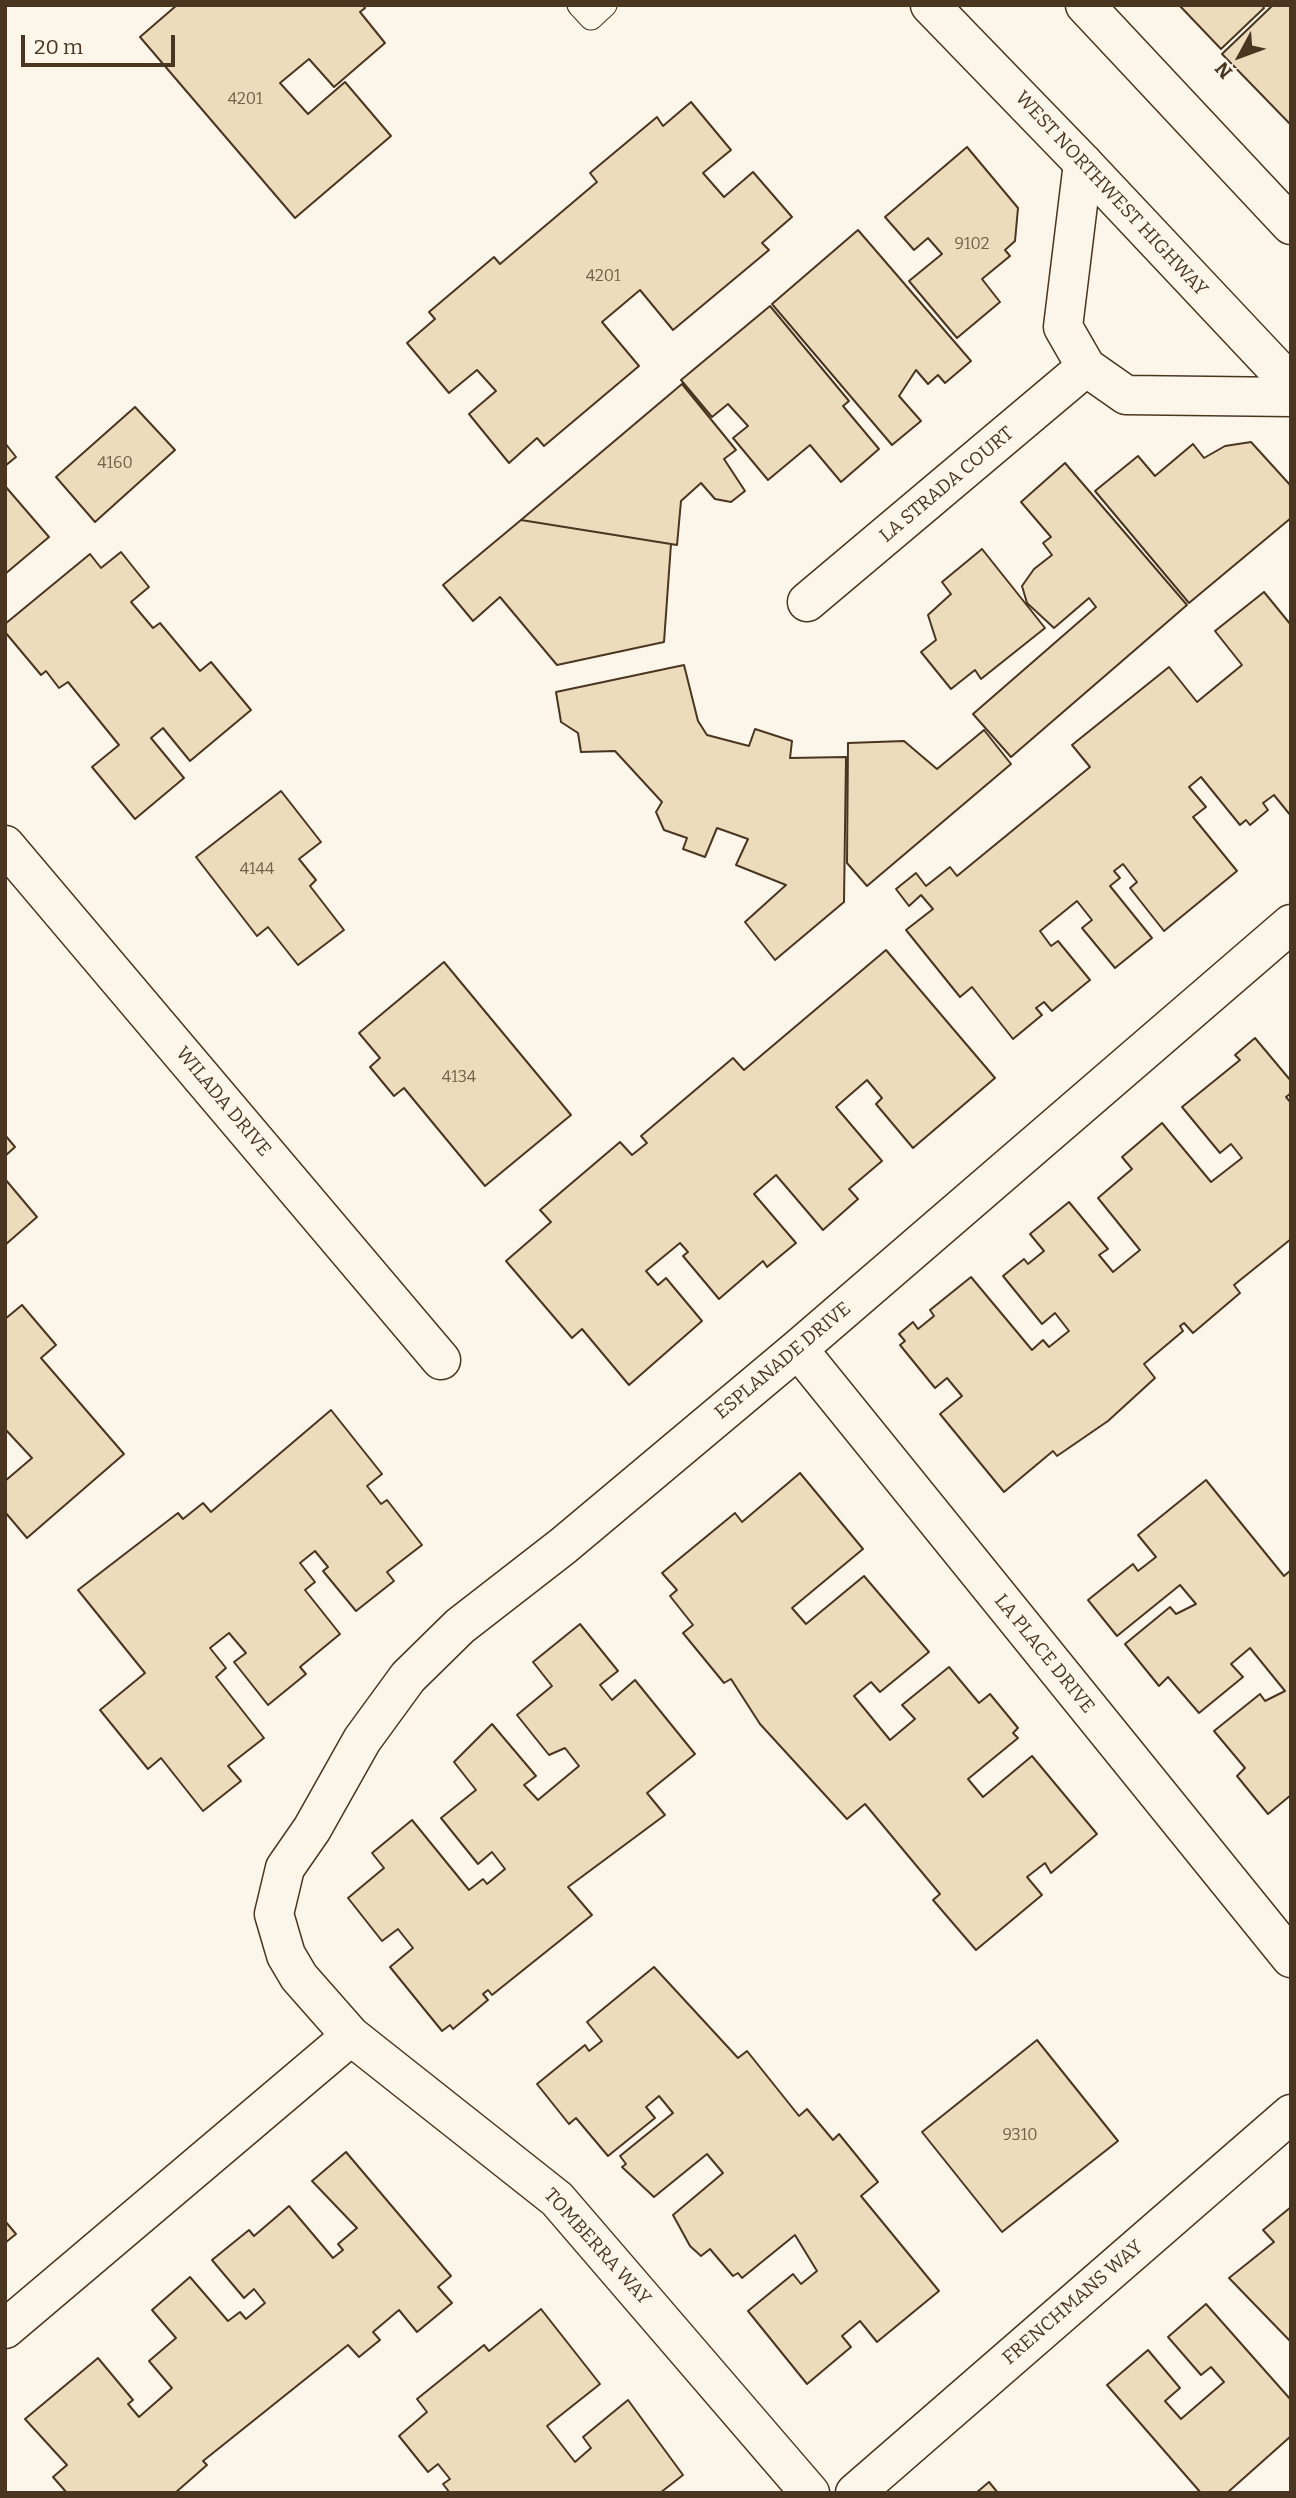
<!DOCTYPE html>
<style>
body{margin:0}
#map{position:relative;width:1296px;height:2498px;overflow:hidden;background:#fbf6e9;font-family:Bitter,serif}
canvas{display:block}
.frame{position:absolute;inset:0;border:7px solid #4a3520;pointer-events:none}
.north{position:absolute;left:1205px;top:21px;width:70px;height:70px;-webkit-text-stroke:5px #fbf6e9;paint-order:stroke;rotate:229deg;font-size:19px;font-weight:700;line-height:28px;text-align:center;color:#4a3520}
.north::after{content:'';display:block;margin:auto;width:24px;height:32px;background:#4a3520;clip-path:polygon(50% 0,100% 100%,50% 72%,0 100%)}
.scale{position:absolute;left:21px;top:35px;width:154px;height:32px;box-sizing:border-box;border:4px solid #4a3520;border-top:0;padding-left:9px;font-size:21px;line-height:24px;white-space:nowrap;color:#4a3520;-webkit-text-stroke:5px #fbf6e9;paint-order:stroke}
</style>
<div id="map">
<canvas width="1296" height="2498"></canvas>
<div class="frame"></div>
<div class="north">N</div>
<div class="scale">20 m</div>
</div>
<script>
const ctx = document.querySelector('canvas').getContext('2d');
ctx.lineJoin = 'round';
function paint(path, color) {
  ctx.fillStyle = color;
  ctx.fill(path, 'evenodd');
}
function poly(rows) {
  const path = new Path2D();
  for (const r of rows) {
    path.moveTo(r[0], r[1]);
    for (let i = 2; i < r.length; i += 2) path.lineTo(r[i], r[i + 1]);
  }
  return path;
}
function strokePath(path, color, width, dash) {
  ctx.strokeStyle = color;
  ctx.lineWidth = width;
  ctx.lineCap = dash ? 'butt' : 'round';
  ctx.setLineDash(dash || []);
  ctx.stroke(path);
}
function drawText(font, color, halo, rows, align = 'center') {
  ctx.font = font + ' Bitter,serif';
  ctx.lineWidth = 5;
  ctx.setLineDash([]);
  ctx.textBaseline = 'middle';
  ctx.strokeStyle = halo;
  ctx.fillStyle = color;
  for (const [text, x, y, turn = 0] of rows) {
    ctx.save();
    ctx.translate(x, y);
    ctx.rotate((+turn || 0) * Math.PI / 180);
    ctx.textAlign = isNaN(turn) ? turn : align;
    if (halo) ctx.strokeText(text, 0, 0);
    ctx.fillText(text, 0, 0);
    ctx.restore();
  }
}
const building = poly([
 [177,5,363,5,365,8,360,12,385,43,334,87,309,59,280,83,308,114,345,82,391,136,295,218,140,37,177,5],
 [1179,5,1262,5,1264,8,1221,49,1179,5],
 [1273,5,1291,5,1291,125,1222,54,1273,5],
 [691,102,731,150,703,173,724,197,753,172,792,217,762,243,769,250,673,330,640,290,602,322,639,366,544,446,537,438,509,463,469,414,496,391,477,370,449,393,407,343,435,319,429,312,494,257,500,264,597,182,590,173,657,117,663,126,691,102],
 [967,147,1018,208,1015,241,1005,250,1010,256,982,279,1000,302,957,338,909,281,942,254,928,238,914,250,885,217,967,147],
 [858,230,971,361,945,383,938,375,928,384,916,370,899,396,921,421,892,445,772,304,858,230],
 [770,306,849,401,843,406,879,449,841,482,810,445,768,480,733,438,748,426,728,404,712,417,681,380,770,306],
 [682,384,736,450,724,459,745,491,731,502,715,499,701,483,681,501,677,545,521,520,682,384],
 [135,407,175,450,95,522,56,477,135,407],
 [1251,442,1291,486,1291,518,1189,603,1095,491,1138,456,1155,476,1193,444,1204,458,1225,446,1251,442],
 [5,443,16,457,5,466,5,443],
 [1065,463,1187,605,1011,757,973,714,1096,607,1089,598,1054,628,1027,603,1022,586,1034,569,1052,555,1043,543,1051,537,1021,502,1065,463],
 [5,486,49,537,5,574,5,486],
 [521,520,671,544,664,642,557,665,500,597,473,621,443,585,521,520],
 [982,549,1045,628,981,679,975,670,951,689,921,652,936,640,928,615,951,594,942,582,982,549],
 [121,552,149,587,131,602,153,628,160,623,200,671,211,662,251,710,190,761,163,728,151,738,184,778,135,819,92,767,119,745,68,682,59,688,46,671,41,675,5,632,5,624,90,554,101,568,121,552],
 [1264,592,1291,625,1291,816,1274,795,1263,803,1268,810,1250,825,1246,820,1240,825,1201,777,1189,787,1206,807,1193,817,1237,871,1164,931,1130,888,1137,882,1123,864,1114,871,1120,878,1110,886,1152,938,1115,968,1082,928,1092,920,1077,901,1040,931,1051,946,1058,941,1090,980,1052,1011,1044,1002,1036,1008,1042,1015,1013,1039,972,987,960,997,906,930,933,909,921,895,909,906,896,889,916,873,926,886,950,867,957,876,1090,767,1072,745,1169,667,1197,702,1242,665,1215,631,1264,592],
 [684,665,698,721,707,735,749,746,755,729,792,741,790,758,846,757,844,902,775,960,745,922,786,885,736,865,748,839,717,828,705,857,683,849,687,838,664,830,656,812,662,802,615,751,581,752,578,733,561,722,556,692,684,665],
 [984,730,1011,764,867,886,847,863,848,743,904,741,937,769,984,730],
 [281,791,321,842,299,859,316,880,310,886,344,930,298,965,268,927,257,936,196,857,281,791],
 [886,950,995,1078,913,1148,876,1104,882,1098,867,1080,836,1107,882,1161,849,1189,858,1199,823,1230,776,1175,754,1194,796,1243,767,1267,763,1261,719,1299,683,1256,688,1252,680,1243,646,1271,658,1285,666,1278,702,1321,629,1385,582,1329,572,1338,506,1261,551,1222,540,1210,620,1142,632,1155,647,1143,641,1136,733,1058,744,1070,886,950],
 [444,962,571,1115,485,1186,404,1088,394,1096,370,1067,380,1058,359,1033,444,962],
 [1255,1038,1291,1081,1291,1093,1286,1097,1291,1103,1291,1239,1234,1285,1240,1293,1193,1333,1184,1323,1180,1326,1183,1331,1144,1364,1155,1378,1108,1421,1057,1456,1053,1451,1004,1492,940,1414,962,1396,947,1378,935,1388,900,1345,905,1341,899,1334,913,1322,918,1329,934,1316,930,1310,971,1277,1032,1350,1043,1340,1049,1347,1069,1331,1055,1313,1042,1324,1003,1276,1024,1259,1028,1264,1044,1251,1030,1234,1069,1202,1108,1249,1099,1255,1113,1272,1140,1250,1098,1198,1132,1169,1122,1157,1162,1123,1211,1182,1242,1158,1231,1144,1220,1153,1182,1107,1240,1060,1235,1055,1255,1038],
 [5,1135,15,1147,5,1156,5,1135],
 [5,1179,37,1217,5,1245,5,1179],
 [22,1305,56,1345,41,1358,124,1454,27,1538,5,1512,5,1481,32,1458,5,1429,5,1319,22,1305],
 [331,1410,382,1474,367,1486,381,1504,387,1500,422,1545,387,1572,394,1581,356,1611,323,1571,328,1567,315,1551,300,1563,315,1582,305,1590,340,1634,300,1667,306,1674,268,1705,234,1662,246,1653,229,1633,210,1648,226,1668,216,1677,264,1738,228,1766,241,1781,203,1811,161,1758,148,1769,100,1710,145,1673,78,1590,178,1513,183,1519,203,1503,211,1512,331,1410],
 [800,1473,863,1549,792,1608,806,1624,864,1576,929,1652,880,1692,871,1682,854,1696,890,1740,915,1719,902,1705,949,1667,979,1703,990,1694,1018,1728,1013,1733,1018,1738,968,1779,983,1797,1032,1756,1097,1834,1051,1873,1045,1863,1027,1877,1042,1895,976,1950,933,1900,940,1894,865,1804,847,1819,760,1724,731,1679,724,1683,683,1633,693,1625,670,1596,677,1590,662,1573,735,1513,742,1522,800,1473],
 [1206,1480,1284,1576,1291,1570,1291,1795,1268,1814,1237,1776,1245,1768,1214,1731,1260,1694,1265,1701,1285,1691,1250,1648,1231,1664,1243,1677,1199,1713,1168,1677,1159,1686,1125,1644,1170,1607,1176,1614,1196,1604,1180,1585,1117,1636,1088,1600,1133,1564,1138,1571,1156,1557,1138,1535,1206,1480],
 [580,1624,618,1671,600,1685,612,1700,635,1680,695,1754,647,1793,665,1815,568,1887,592,1915,492,1995,488,1990,483,1994,488,2000,453,2029,450,2025,442,2031,390,1967,413,1948,398,1929,382,1941,348,1898,384,1868,372,1853,412,1820,469,1890,483,1879,487,1884,505,1869,492,1852,478,1864,441,1818,476,1790,454,1762,492,1724,536,1776,524,1785,538,1800,579,1766,565,1748,549,1755,517,1715,552,1686,533,1662,580,1624],
 [654,1967,738,2058,747,2051,799,2116,807,2109,833,2140,839,2134,878,2182,861,2196,939,2291,877,2342,860,2321,842,2336,851,2347,807,2384,748,2311,793,2274,801,2284,817,2271,795,2235,742,2278,738,2273,733,2276,710,2249,701,2256,690,2246,673,2215,723,2173,707,2154,654,2197,622,2167,626,2164,620,2156,673,2113,659,2096,646,2107,655,2118,608,2156,576,2118,569,2124,537,2084,585,2045,589,2051,602,2041,587,2022,654,1967],
 [1037,2040,1118,2141,1002,2232,922,2132,1037,2040],
 [346,2152,451,2276,438,2287,452,2303,417,2332,399,2310,373,2332,380,2340,359,2357,348,2345,203,2461,207,2465,175,2493,67,2493,53,2477,67,2465,25,2419,98,2358,133,2400,128,2404,139,2417,172,2388,149,2361,176,2338,152,2310,190,2277,228,2321,240,2312,246,2319,265,2303,254,2289,244,2298,212,2260,249,2230,254,2236,289,2206,333,2258,343,2250,338,2244,357,2228,312,2181,346,2152],
 [1291,2207,1291,2342,1229,2278,1274,2242,1263,2230,1291,2207],
 [5,2221,16,2234,5,2243,5,2221],
 [1206,2304,1291,2400,1291,2436,1227,2493,1201,2493,1107,2385,1148,2350,1180,2388,1165,2401,1181,2419,1224,2382,1211,2367,1201,2375,1168,2337,1206,2304],
 [541,2309,600,2384,547,2426,575,2462,591,2448,583,2437,628,2400,683,2475,660,2493,450,2493,443,2484,450,2479,438,2464,428,2472,399,2436,427,2412,417,2399,484,2345,489,2351,541,2309],
 [989,2482,998,2493,976,2493,989,2482]
]);
paint(building, '#ecdcbc');
strokePath(building, '#4a3520', 2);
const service = poly([
 [579,5,591,18,605,5]
]);
const minor = poly([
 [1083,163,1063,327,1086,367,1126,395,1291,397],
 [807,602,1086,367],
 [5,845,441,1360],
 [798,1349,1291,1958],
 [5,2329,351,2036],
 [810,2493,557,2199,351,2036,299,1977,286,1955,274,1914,285,1868,312,1829,362,1740,408,1677,460,1626,563,1546,798,1349,1291,924],
 [855,2493,1291,2114]
]);
const primary = poly([
 [930,5,1083,163,1291,384],
 [1085,5,1291,225]
]);
strokePath(service, '#4a3520', 25);
strokePath(minor, '#4a3520', 41);
strokePath(primary, '#4a3520', 41);
strokePath(service, '#fbf6e9', 23);
strokePath(minor, '#fbf6e9', 38);
strokePath(primary, '#fbf6e9', 38);
drawText('16px', '#725f47', null, [
 ["4201",245,100],
 ["9102",972,245],
 ["4201",603,277],
 ["4160",115,464],
 ["4144",257,870],
 ["4134",459,1078],
 ["9310",1020,2136]
]);
drawText('19px', '#4a3520', '#fbf6e9', [
 ["WEST NORTHWEST HIGHWAY",1111,194,47],
 ["LA STRADA COURT",947,485,-40],
 ["WILADA DRIVE",223,1102,50],
 ["ESPLANADE DRIVE",783,1361,-40],
 ["LA PLACE DRIVE",1044,1654,51],
 ["TOMBERRA WAY",597,2247,48],
 ["FRENCHMANS WAY",1073,2303,-41]
]);
</script>
